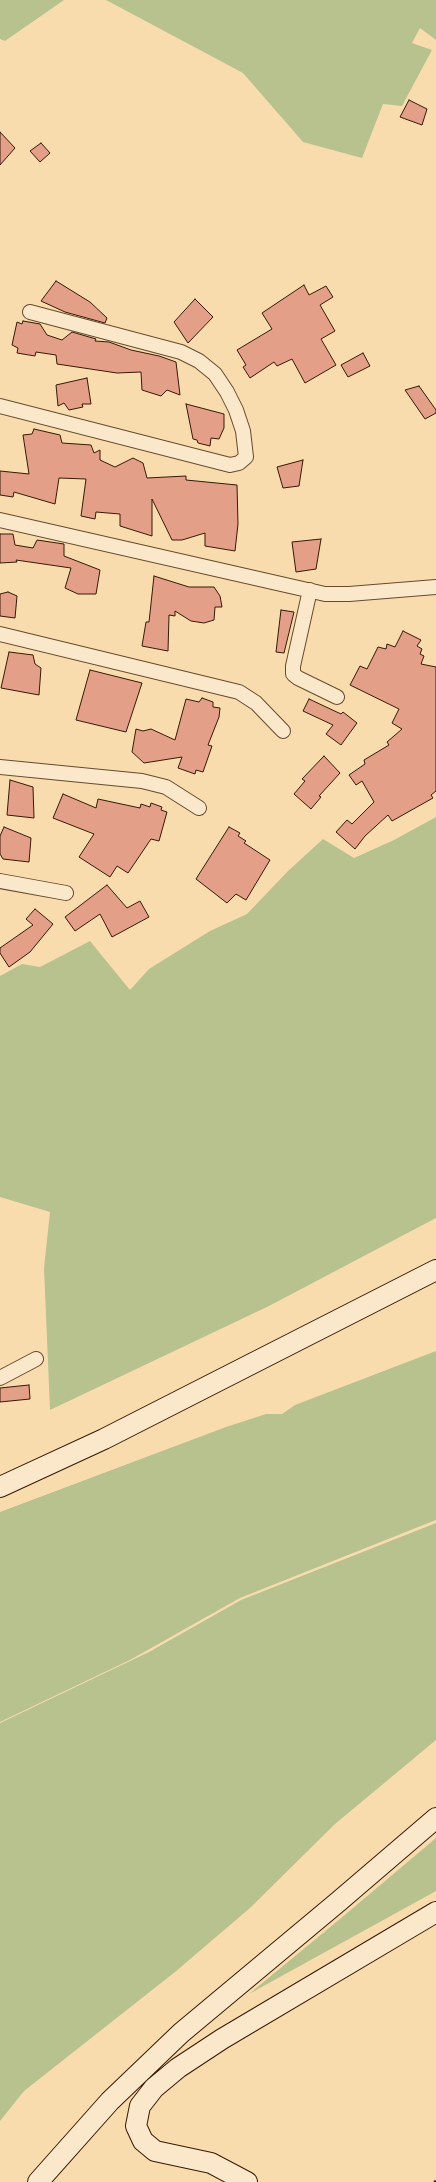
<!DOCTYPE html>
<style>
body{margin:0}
canvas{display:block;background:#f9dcae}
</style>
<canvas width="436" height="2182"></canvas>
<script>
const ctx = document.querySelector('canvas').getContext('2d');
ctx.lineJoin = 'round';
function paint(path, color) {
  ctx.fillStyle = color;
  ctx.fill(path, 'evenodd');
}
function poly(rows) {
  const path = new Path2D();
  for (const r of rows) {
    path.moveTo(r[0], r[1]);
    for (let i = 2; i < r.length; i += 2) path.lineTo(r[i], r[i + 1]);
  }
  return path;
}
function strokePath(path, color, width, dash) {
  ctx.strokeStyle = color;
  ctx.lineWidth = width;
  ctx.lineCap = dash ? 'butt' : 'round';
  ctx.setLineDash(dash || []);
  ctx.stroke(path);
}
paint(poly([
 [0,0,64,0,5,41,0,39],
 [106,0,436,0,436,40,420,28,412,43,432,50,402,106,383,104,362,158,303,142,243,73],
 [436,817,436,1218,269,1306,50,1410,44,1268,50,1212,0,1197,0,976,22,964,40,967,90,941,130,990,149,969,210,931,247,914,287,872,323,839,354,858,394,840],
 [436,1351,436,1520,240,1598,130,1660,0,1722,0,1512,226,1427,266,1414,282,1414,295,1405],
 [436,1523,436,1740,335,1824,250,1908,175,1972,24,2091,0,2121,0,1723,149,1652,241,1600],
 [436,1838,436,1891,249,1994,340,1919]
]), '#b8c28f');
const building = poly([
 [409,100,427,109,422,125,400,117,409,100],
 [0,132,15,148,0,165,0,132],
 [41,143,50,153,40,162,30,151,41,143],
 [56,281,90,302,107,318,105,323,65,312,41,301,56,281],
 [304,285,309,295,326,286,333,297,320,305,335,331,321,339,336,365,305,383,292,359,277,366,274,362,250,378,243,367,246,365,237,350,272,329,262,313,304,285],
 [195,299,213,317,188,343,174,322,195,299],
 [23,321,40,324,47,335,62,340,72,332,96,339,95,341,109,342,131,350,159,356,176,362,180,395,167,390,161,396,142,390,141,372,117,373,57,364,56,355,36,352,35,356,17,353,18,348,12,345,17,322,22,324,23,321],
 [363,353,370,366,348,377,341,365,363,353],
 [87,378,91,404,82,404,83,407,69,410,64,403,58,406,56,385,87,378],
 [419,386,436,410,436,413,425,419,405,390,419,386],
 [186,404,224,414,224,428,219,439,211,438,210,446,198,443,197,440,193,439,186,404],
 [34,429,60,435,62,443,91,445,94,453,100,450,100,460,115,467,133,458,143,463,147,478,186,476,186,480,237,485,238,524,235,551,205,546,205,533,182,540,172,540,152,499,152,536,120,526,120,514,96,512,95,519,81,516,86,479,59,478,55,504,14,492,13,497,0,495,0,471,29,474,23,435,32,434,34,429],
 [303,460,299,486,283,488,277,467,303,460],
 [0,534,13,534,15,545,33,548,37,540,64,544,64,556,100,570,96,594,78,594,65,588,71,568,16,560,17,562,0,563,0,534],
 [321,539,316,569,296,572,292,542,321,539],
 [154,576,189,587,214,587,220,596,222,607,215,607,214,620,204,623,191,621,175,611,175,616,169,615,168,651,142,646,146,622,149,622,154,576],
 [8,592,17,596,15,618,0,616,0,594,8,592],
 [281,610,294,612,284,653,276,652,281,610],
 [403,631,421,640,417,646,422,649,420,654,424,656,421,664,436,667,436,791,431,795,433,798,392,821,388,815,365,836,355,849,336,832,347,820,352,824,374,802,362,781,356,785,349,775,365,764,364,760,389,745,387,742,402,729,392,723,399,709,350,685,360,666,367,669,378,647,386,649,387,644,395,647,403,631],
 [9,652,33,655,35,664,41,668,39,695,1,688,9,652],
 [90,670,142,683,126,732,76,720,90,670],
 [202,698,213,702,213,707,220,708,219,717,208,745,212,746,203,772,196,770,195,774,178,768,182,757,144,763,132,752,136,729,143,731,151,729,175,740,186,699,199,702,202,698],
 [309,699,341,714,343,712,357,723,341,745,326,734,333,725,303,711,309,699],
 [324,756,340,773,319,796,321,797,311,809,294,794,305,781,302,779,324,756],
 [10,780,33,787,34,818,7,815,10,780],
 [63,794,96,808,98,799,140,808,141,804,150,807,151,803,162,807,161,810,167,812,159,841,151,839,128,873,117,866,110,877,79,857,94,834,53,818,63,794],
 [4,827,31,838,29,862,3,859,0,854,0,836,4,827],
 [229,827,240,833,238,836,246,841,244,843,270,860,246,900,236,894,227,903,196,879,229,827],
 [107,885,127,908,140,901,149,917,112,937,100,914,75,931,65,917,107,885],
 [35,909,53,924,30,952,9,967,0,953,0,948,33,925,26,919,35,909],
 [29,1385,30,1399,0,1402,0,1388,29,1385]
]);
paint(building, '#e49f88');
strokePath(building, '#361904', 1);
const street = poly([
 [0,406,230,465,239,463,246,457,243,431,236,410,227,392,215,374,199,361,181,352,30,312],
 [0,520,325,594,349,594,436,587],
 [310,590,293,666,293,674,298,678,337,697],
 [0,634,239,692,256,703,283,731],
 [0,767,142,781,166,787,199,808],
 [0,881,66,893],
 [0,1378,36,1359]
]);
const secondary = poly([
 [0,1487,104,1439,436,1270],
 [38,2182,110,2101,181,2033,338,1902,436,1818],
 [247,2182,211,2163,155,2151,143,2141,136,2126,140,2106,154,2088,178,2068,222,2039,436,1912]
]);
strokePath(street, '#674a2e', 16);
strokePath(secondary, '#361904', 22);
strokePath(poly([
 [434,2182,436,2181]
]), '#361904', 2.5, [4, 2.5]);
strokePath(street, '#fbe8ca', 14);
strokePath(secondary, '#fbe8ca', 20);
</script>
